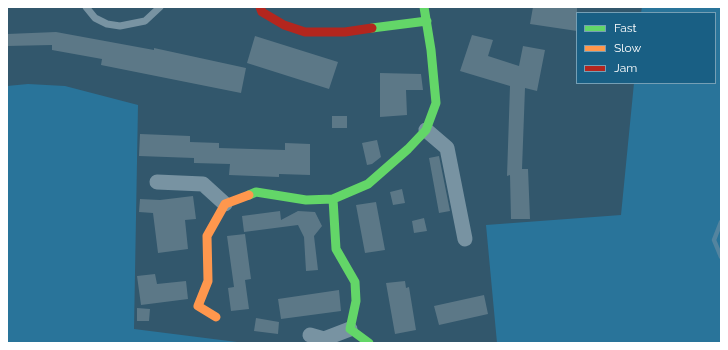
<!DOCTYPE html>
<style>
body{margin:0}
#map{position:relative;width:728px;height:350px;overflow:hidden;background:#32576c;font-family:Raleway,sans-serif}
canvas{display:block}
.frame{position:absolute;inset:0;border:8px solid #fff;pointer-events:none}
.legend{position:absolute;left:576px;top:12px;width:140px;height:72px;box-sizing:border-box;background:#195f84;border:1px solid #759fb5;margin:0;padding:5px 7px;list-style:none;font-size:12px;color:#fff}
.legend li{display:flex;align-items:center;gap:8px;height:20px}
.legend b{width:20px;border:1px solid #759fb5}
</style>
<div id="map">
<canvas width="728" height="350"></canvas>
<div class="frame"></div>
<ul class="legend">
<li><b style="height:5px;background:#63d668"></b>Fast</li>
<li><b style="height:5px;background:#ff974d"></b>Slow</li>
<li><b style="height:5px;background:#b3261e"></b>Jam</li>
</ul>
</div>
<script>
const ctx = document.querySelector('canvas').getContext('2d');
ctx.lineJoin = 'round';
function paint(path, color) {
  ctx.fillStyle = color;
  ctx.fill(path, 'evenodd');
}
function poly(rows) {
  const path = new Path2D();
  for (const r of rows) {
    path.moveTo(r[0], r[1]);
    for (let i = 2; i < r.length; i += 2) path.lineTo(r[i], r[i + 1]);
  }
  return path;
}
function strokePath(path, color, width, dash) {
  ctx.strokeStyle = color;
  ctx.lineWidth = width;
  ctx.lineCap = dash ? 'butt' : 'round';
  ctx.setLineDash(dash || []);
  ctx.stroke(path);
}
paint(poly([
 [642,7,721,7,721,343,497,343,486,225,621,215,634,83,715,83,715,13,641,13],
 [28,84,65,86,138,105,134,329,245,343,7,343,7,86]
]), '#29749a');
strokePath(poly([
 [721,222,714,240,721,257]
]), '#53849f', 4.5);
paint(poly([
 [533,7,577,7,577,31,530,24],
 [56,32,154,50,154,48,246,68,241,93,101,65,102,59,52,50,52,45,7,46,7,34],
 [472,35,493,40,488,56,519,66,523,46,545,50,537,91,525,88,522,169,528,169,530,219,511,219,510,175,507,176,510,86,460,71],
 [255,36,338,62,329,89,247,63],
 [380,73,421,74,423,90,406,90,407,115,380,117],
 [332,116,347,116,347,128,332,128],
 [140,134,190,136,190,142,219,143,219,148,285,150,285,143,310,144,310,175,279,174,279,177,229,175,230,164,194,163,194,158,139,156],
 [377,140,381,157,372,164,367,165,362,143],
 [439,156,450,211,439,213,429,158],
 [402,189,405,203,393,205,390,192],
 [193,196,196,219,185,220,188,249,158,253,153,213,139,212,140,199,160,200],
 [376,202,385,250,365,253,356,205],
 [280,211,281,220,298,211,315,212,322,226,314,236,318,270,306,271,304,237,298,225,244,232,242,216],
 [424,218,427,231,414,233,412,221],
 [245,234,251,279,245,280,249,309,231,311,228,288,234,287,227,236],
 [155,274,157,284,186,281,188,299,141,305,137,276],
 [405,281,406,288,409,287,416,330,395,334,386,283],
 [339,290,341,311,281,319,278,299],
 [484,295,488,314,439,325,434,306],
 [137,308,150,309,149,321,137,321],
 [256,318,279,322,278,334,254,331]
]), '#5c7887');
strokePath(poly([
 [86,7,95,18,107,24,120,26,145,21,160,7]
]), '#7893a2', 7);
strokePath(poly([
 [426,130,447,148,465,239],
 [157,182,203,184,225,204],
 [310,335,324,339,350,329]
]), '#7893a2', 15);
strokePath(poly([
 [372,28,427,21],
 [249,195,256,192,306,200,333,199,368,184,408,149,426,130,436,103,431,50,424,7],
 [333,199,336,249,355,282,356,301,350,329,369,343]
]), '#63d668', 9);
strokePath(poly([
 [216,317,198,306,208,281,207,236,225,204,249,195]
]), '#ff974d', 9);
strokePath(poly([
 [260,7,262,12,284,25,305,32,345,32,372,28]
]), '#b3261e', 9);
</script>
